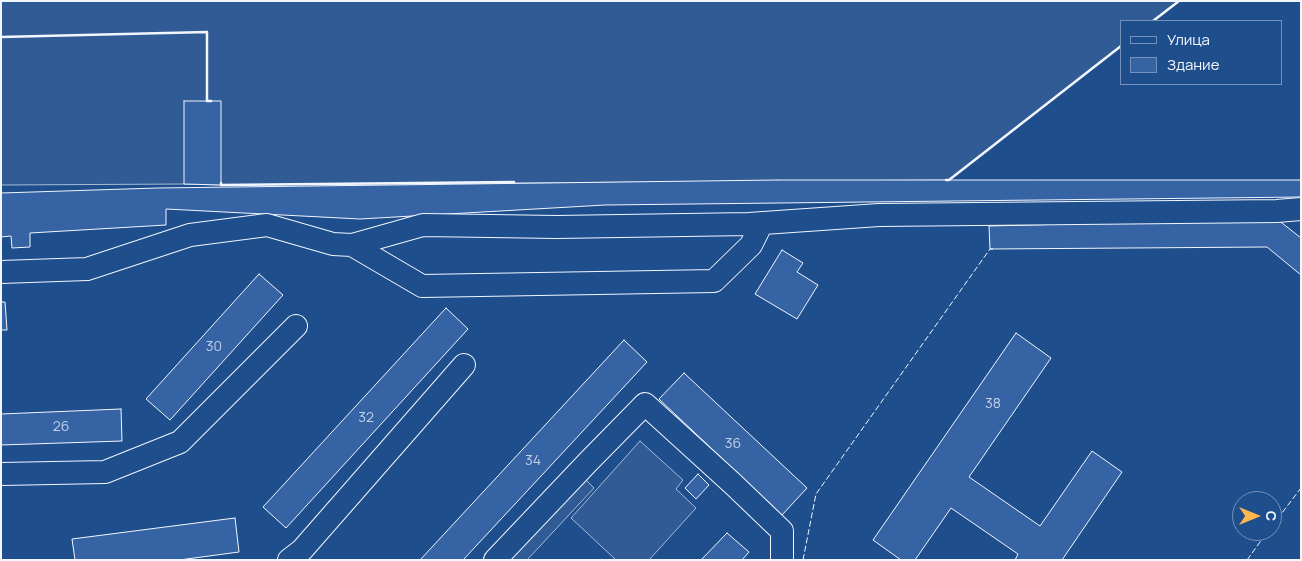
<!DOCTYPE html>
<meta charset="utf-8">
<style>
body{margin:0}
#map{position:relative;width:1302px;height:561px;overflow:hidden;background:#1f4e8c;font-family:Manrope,sans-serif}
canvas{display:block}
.frame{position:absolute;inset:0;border:2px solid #f2f6ff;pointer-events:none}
.legend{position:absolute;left:1120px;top:20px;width:162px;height:65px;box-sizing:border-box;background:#1f4e8c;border:1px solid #7391ba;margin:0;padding:6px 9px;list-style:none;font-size:15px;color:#f2f6ff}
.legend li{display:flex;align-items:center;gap:10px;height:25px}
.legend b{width:25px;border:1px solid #7391ba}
.north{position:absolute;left:1232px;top:491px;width:50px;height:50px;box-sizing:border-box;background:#1f4e8c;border:1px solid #7391ba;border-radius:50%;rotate:90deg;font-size:14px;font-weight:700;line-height:20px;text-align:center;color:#f2f6ff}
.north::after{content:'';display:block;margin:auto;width:18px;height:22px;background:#ffb74d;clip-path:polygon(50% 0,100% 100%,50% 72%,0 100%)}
</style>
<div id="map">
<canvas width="1302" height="561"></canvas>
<div class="frame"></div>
<ul class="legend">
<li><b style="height:6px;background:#1f4e8c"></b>Улица</li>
<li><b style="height:14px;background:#3563a3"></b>Здание</li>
</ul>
<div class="north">С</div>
</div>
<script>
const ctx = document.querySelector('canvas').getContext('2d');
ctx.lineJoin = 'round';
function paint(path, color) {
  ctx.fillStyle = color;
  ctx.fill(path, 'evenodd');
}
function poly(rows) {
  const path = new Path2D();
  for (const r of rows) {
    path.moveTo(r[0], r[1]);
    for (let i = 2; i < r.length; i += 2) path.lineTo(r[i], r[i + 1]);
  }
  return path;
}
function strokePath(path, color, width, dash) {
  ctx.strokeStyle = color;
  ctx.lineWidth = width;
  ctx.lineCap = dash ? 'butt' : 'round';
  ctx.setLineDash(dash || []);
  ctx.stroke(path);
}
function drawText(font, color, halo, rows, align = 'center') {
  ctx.font = font + ' Manrope,sans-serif';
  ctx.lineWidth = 4;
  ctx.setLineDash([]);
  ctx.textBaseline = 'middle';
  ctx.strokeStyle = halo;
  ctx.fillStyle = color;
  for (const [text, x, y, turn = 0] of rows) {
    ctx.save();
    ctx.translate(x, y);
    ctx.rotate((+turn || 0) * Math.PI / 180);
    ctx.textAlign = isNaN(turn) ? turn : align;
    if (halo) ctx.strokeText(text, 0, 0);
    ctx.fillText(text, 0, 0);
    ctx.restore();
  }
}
const built = poly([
 [1,1,1179,1,1153,21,1121,21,1121,46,949,180,221,185,184,184,1,185,1,1],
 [640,441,683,480,676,489,696,508,649,560,616,560,571,518,640,441],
 [585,479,594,488,527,560,510,560,585,479]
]);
paint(built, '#305b95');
strokePath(built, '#a8bbd7', 1);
const building = poly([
 [184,101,221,101,221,185,184,184,184,101],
 [778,180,1301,180,1301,197,605,205,360,219,166,209,166,225,30,233,30,247,12,248,11,236,1,237,1,193,157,188,778,180],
 [1277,219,1301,238,1301,275,1267,247,990,249,989,226,1277,219],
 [782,250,803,263,797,272,818,285,797,319,755,294,782,250],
 [259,274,283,295,170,420,146,399,259,274],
 [1,302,5,302,7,330,1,330,1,302],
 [446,308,468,329,286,528,263,507,446,308],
 [1016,333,1051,358,969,477,1040,526,1092,451,1122,472,1062,560,1015,560,1018,554,951,508,915,560,901,560,873,540,1016,333],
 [624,340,647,362,463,560,420,560,624,340],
 [684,373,807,488,782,515,659,399,684,373],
 [121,409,122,441,1,445,1,414,121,409],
 [698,474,709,485,696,499,685,488,698,474],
 [235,518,239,552,179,560,75,560,72,539,235,518],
 [727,533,749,552,742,560,701,560,727,533]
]);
paint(building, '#3563a3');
strokePath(building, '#f2f6ff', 1);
const minor = poly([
 [352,245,422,286,714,281,751,245,762,223],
 [1,272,87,269,190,235,267,225,333,244,352,245,423,225,557,227,749,224,879,215,1277,211,1301,209],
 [1,474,105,472,180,442,296,326],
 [289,560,302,550,464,365],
 [495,560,588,462,645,404,733,484,782,531,782,560]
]);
strokePath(minor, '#f2f6ff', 24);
strokePath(minor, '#1f4e8c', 22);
strokePath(poly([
 [1272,526,1301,488],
 [803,560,816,494,990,249,993,249],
 [1247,560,1268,531]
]), '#f2f6ff', 1, [6, 2.5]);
strokePath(poly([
 [1153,21,1179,1],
 [1,37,207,32,207,101,211,101],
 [946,180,949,180,1121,46],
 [221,183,221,185,514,182]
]), '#f2f6ff', 2.5);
drawText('14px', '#c3d1e8', null, [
 ["30",214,347],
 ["38",993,404],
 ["32",366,418],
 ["26",61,427],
 ["36",733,444],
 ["34",533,461]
]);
</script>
